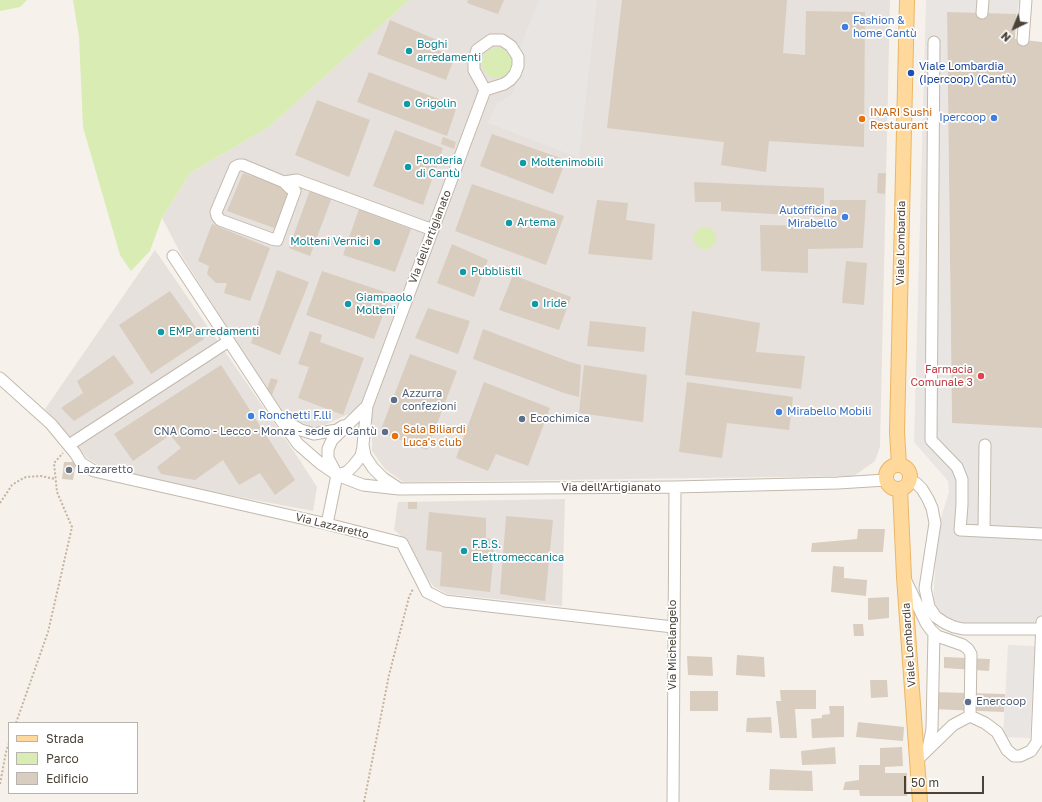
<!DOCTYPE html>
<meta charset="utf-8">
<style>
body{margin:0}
#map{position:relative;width:1042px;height:802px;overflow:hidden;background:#f6f2eb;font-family:"Golos Text",sans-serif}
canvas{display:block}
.legend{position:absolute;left:8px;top:722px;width:130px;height:72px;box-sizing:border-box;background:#fff;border:1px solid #b7b3af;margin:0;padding:5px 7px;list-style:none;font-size:12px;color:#4b4238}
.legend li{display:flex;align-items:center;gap:8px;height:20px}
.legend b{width:20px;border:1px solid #b7b3af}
.north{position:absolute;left:994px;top:8px;width:40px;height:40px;-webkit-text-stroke:3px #fff;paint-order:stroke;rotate:223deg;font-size:11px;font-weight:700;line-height:16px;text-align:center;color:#4b4238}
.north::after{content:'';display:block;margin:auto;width:14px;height:18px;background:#4b4238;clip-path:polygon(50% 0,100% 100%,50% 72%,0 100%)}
.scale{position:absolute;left:904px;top:776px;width:80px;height:18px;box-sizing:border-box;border:2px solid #4b4238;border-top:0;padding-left:5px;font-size:12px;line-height:14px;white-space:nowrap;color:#4b4238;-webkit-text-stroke:3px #fff;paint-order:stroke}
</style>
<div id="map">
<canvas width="1042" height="802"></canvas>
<ul class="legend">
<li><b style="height:5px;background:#ffd99c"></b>Strada</li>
<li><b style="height:11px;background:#d8ecb3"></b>Parco</li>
<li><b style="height:11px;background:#d9cdc0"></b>Edificio</li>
</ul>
<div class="north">N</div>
<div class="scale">50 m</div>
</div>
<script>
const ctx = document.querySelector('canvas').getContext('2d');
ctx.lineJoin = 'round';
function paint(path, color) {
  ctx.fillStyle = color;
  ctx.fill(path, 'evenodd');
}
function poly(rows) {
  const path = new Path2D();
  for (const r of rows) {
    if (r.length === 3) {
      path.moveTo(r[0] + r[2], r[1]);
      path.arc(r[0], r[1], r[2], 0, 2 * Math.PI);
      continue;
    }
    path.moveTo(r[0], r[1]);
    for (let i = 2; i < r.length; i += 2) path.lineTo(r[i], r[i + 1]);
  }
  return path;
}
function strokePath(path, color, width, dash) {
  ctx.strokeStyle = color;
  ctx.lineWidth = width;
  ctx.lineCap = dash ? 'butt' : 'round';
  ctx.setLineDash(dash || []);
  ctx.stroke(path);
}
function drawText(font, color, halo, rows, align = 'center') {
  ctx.font = font + ' "Golos Text",sans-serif';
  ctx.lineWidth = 3.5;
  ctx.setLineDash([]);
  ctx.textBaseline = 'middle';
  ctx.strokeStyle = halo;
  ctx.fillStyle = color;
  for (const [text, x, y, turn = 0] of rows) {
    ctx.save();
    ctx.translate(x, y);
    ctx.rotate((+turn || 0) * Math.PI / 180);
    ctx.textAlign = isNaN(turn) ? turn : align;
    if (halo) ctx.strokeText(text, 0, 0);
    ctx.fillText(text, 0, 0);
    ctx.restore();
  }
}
paint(poly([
 [409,0,890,0,880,447,875,461,854,476,403,482,385,469,372,451,372,417,353,412,316,429,281,413,182,256,162,218,190,173,269,127],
 [155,250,301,462,317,487,313,511,112,473,87,458,45,409],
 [565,499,562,606,447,594,433,586,419,566,409,542,394,530,398,502]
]), '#e6e1dc');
paint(poly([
 [0,0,27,0,20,7,0,11],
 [73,0,409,0,269,127,190,173,162,218,150,251,131,271,120,255,83,127,79,37],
 [497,63,15],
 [705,238,11]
]), '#d8ecb3');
paint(poly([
 [539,0,597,0,579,158,488,123,497,103,512,94,518,80,522,68,520,47],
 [926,0,1019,0,1017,16,947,12,952,422,1042,428,1042,623,967,627,947,619,939,611,933,601,936,558,941,518,949,492,948,481,914,442],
 [1008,645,1035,646,1030,738,1003,737]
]), '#e8e5e3');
paint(poly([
 [468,0,504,0,498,14,467,3],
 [622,0,787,0,783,53,805,55,806,11,865,12,864,147,769,141,766,172,721,165,724,142,607,128],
 [947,12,1016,14,1015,39,1042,42,1042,428,952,423],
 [390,20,437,40,432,48,455,56,446,80,377,54],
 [369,72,457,106,447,136,357,102],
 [317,100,370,120,349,177,295,155],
 [395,130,443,148,423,205,373,186],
 [492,134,566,160,553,194,480,166],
 [443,137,456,142,454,149,441,144],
 [243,173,292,190,277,229,227,211],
 [878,173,886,173,885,194,877,193],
 [694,182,824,188,824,217,721,211,721,202,695,202],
 [472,184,564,216,546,265,455,231],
 [310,190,332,197,310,256,289,248],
 [597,200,628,203,626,220,655,224,652,260,588,254],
 [830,200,866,200,863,248,808,249,808,273,761,271,760,225,829,226],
 [359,209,411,229,395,272,343,255],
 [212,224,270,248,250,301,224,293,227,283,216,283,207,274,209,266,198,261],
 [452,244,488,260,474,297,437,283],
 [846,261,867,263,864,305,842,303],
 [277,270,309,282,280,355,251,343],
 [322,271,391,294,374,339,306,315],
 [513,275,571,297,559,330,499,310],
 [170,291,204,339,151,374,119,325],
 [428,308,470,321,458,354,415,338],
 [692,311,760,323,756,352,805,356,801,389,685,375],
 [590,321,646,327,644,352,587,346],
 [483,329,570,362,581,365,579,397,564,393,473,359],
 [310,331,322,335,320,342,364,358,343,415,298,398,309,367,298,364],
 [410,354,457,371,427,450,380,432],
 [114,355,134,383,74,421,61,408,83,393,77,381],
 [221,365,295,480,275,495,260,473,239,485,223,460,195,480,161,474,157,467,181,448,170,435,133,461,114,434],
 [584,365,647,375,643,422,579,413],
 [271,378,278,380,272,395,266,392],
 [484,382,550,408,528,466,496,454,488,471,456,458],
 [687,382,793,397,789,430,727,423,722,458,679,452],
 [64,462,76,462,73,480,62,479],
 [408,502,417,502,417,509,408,509],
 [429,512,486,518,486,538,495,540,490,592,440,586,442,552,426,550],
 [506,516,553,520,545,601,500,594],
 [858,529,885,529,883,552,811,552,812,543,857,539],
 [833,566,844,567,844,578,867,580,866,596,831,592],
 [889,597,889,618,868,620,868,598],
 [853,624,863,624,864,636,854,636],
 [737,655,764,657,765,677,736,675],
 [687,656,712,657,713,676,688,675],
 [944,657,990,659,989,671,944,668],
 [870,680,887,680,888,697,871,698],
 [780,690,816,690,816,709,795,709,797,738,780,738,776,701,781,701],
 [690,691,718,691,718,711,690,711],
 [932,692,1005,694,1004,712,932,709],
 [829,706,844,706,844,737,812,738,811,719,822,718,822,715,830,714],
 [771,717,772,733,746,732,747,718],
 [858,722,904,727,903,741,856,737],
 [835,747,836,764,802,765,801,751],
 [902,747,903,766,885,767,885,773,907,773,907,796,860,796,859,790,843,790,845,782,859,780,859,765,880,765,880,748],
 [770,769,812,771,813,791,769,790]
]), '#d9cdc0');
const minor = poly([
 [982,13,983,0],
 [1023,40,1026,0],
 [934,42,931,440,957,467,962,479,962,505,960,530,1042,534],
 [284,182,290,188,295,191,277,240,272,239,220,220,217,216,216,212,235,167,239,165,243,165,284,182,297,180,433,230],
 [173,256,278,416,298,444,321,464,337,475,363,485,399,489,675,487,838,483,886,480],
 [0,378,51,424,75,453,81,463,94,471,327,524,402,543,427,592,445,601,673,627],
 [283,420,301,430,314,434,337,430,343,426],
 [69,445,229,341],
 [336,473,328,458,328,449,332,440,367,406],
 [337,475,347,472,354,465,361,456,363,447],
 [909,481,916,483,922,489,928,499,932,508,935,523,925,588,929,607,936,617,945,623,954,627,963,629,1042,629],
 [398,488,383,478,373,468,365,456,363,445,367,406,485,90,474,70,474,60,477,50,491,40,502,40,511,46,518,57,518,66,515,74,510,80,504,84,485,90],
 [327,524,337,475],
 [984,531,985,445],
 [906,581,926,623,931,630,937,636,963,645,968,649,971,654,970,716,953,725,917,760],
 [970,716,985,723,997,732,1007,750,1014,756,1020,756,1031,751,1037,742,1042,622],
 [928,749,932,729,934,633],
 [673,802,675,487]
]);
const major = poly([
 [898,477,12],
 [899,465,897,432,907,0],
 [900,489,904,577,920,802]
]);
strokePath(minor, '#c3b9ad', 13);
strokePath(major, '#ebb665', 16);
strokePath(poly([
 [0,503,12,485,20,480,26,477,41,476,55,479],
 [16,723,48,632,72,527,57,492,54,463,63,453],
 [0,784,6,752,9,743],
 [364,802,389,675,409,597,413,589]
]), '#c5b39d', 2, [2, 2]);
strokePath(minor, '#fff', 11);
strokePath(major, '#ffd99c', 14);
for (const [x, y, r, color] of [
 [845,27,4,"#3f7fe0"],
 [409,51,4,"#0f9aa8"],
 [911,73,4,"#1a4fb4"],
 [407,104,4,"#0f9aa8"],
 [994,118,4,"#3f7fe0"],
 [862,119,4,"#e8710a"],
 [523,163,4,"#0f9aa8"],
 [408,167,4,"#0f9aa8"],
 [845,217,4,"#3f7fe0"],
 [509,223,4,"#0f9aa8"],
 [377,242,4,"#0f9aa8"],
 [463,272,4,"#0f9aa8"],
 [348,304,4,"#0f9aa8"],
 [535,304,4,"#0f9aa8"],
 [161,332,4,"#0f9aa8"],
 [981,376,4,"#e0444e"],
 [394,400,4,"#5c6f8a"],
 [779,412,4,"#3f7fe0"],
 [251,416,4,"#3f7fe0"],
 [522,419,4,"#5c6f8a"],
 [385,432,4,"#5c6f8a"],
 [395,436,4,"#e8710a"],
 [69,470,4,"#6b7280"],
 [464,551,4,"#0f9aa8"],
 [968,702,4,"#5c6f8a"]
]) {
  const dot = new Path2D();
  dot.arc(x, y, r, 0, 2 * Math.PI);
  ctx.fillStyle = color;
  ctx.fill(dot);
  strokePath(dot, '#fff', 1.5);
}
drawText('11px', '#366cbe', '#fff', [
 ["Fashion &",853,21],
 ["home Cantù",853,34],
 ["Ipercoop",986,118,"right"],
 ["Autofficina",837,211,"right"],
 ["Mirabello",837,224,"right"],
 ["Mirabello Mobili",787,412],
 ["Ronchetti F.lli",259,416]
], 'left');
drawText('11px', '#0d838f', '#fff', [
 ["Boghi",417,45],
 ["arredamenti",417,58],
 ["Grigolin",415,104],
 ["Fonderia",416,161],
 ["di Cantù",416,174],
 ["Moltenimobili",531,163],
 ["Artema",517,223],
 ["Molteni Vernici",369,242,"right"],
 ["Pubblistil",471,272],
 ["Giampaolo",356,298],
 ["Molteni",356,311],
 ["Iride",543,304],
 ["EMP arredamenti",169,332],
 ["F.B.S.",472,545],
 ["Elettromeccanica",472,558]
], 'left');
drawText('11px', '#164399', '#fff', [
 ["Viale Lombardia",919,67],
 ["(Ipercoop) (Cantù)",919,80]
], 'left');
drawText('11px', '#c56008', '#fff', [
 ["INARI Sushi",870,113],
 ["Restaurant",870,126],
 ["Sala Biliardi",403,430],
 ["Luca's club",403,443]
], 'left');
drawText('11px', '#4b4238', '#fff', [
 ["Via dell'artigianato",430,237,-69],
 ["Viale Lombardia",901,243,-89],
 ["Via dell'Artigianato",611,488],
 ["Via Lazzaretto",332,526,14],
 ["Via Michelangelo",673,645,-90],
 ["Viale Lombardia",909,645,-94]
]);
drawText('11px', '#be3a42', '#fff', [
 ["Farmacia",973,370],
 ["Comunale 3",973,383]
], 'right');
drawText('11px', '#4e5e75', '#fff', [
 ["Azzurra",402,394],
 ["confezioni",402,407],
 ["Ecochimica",530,419],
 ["CNA Como - Lecco - Monza - sede di Cantù",377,432,"right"],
 ["Enercoop",976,702]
], 'left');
drawText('11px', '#5b616d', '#fff', [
 ["Lazzaretto",77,470]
], 'left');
</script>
